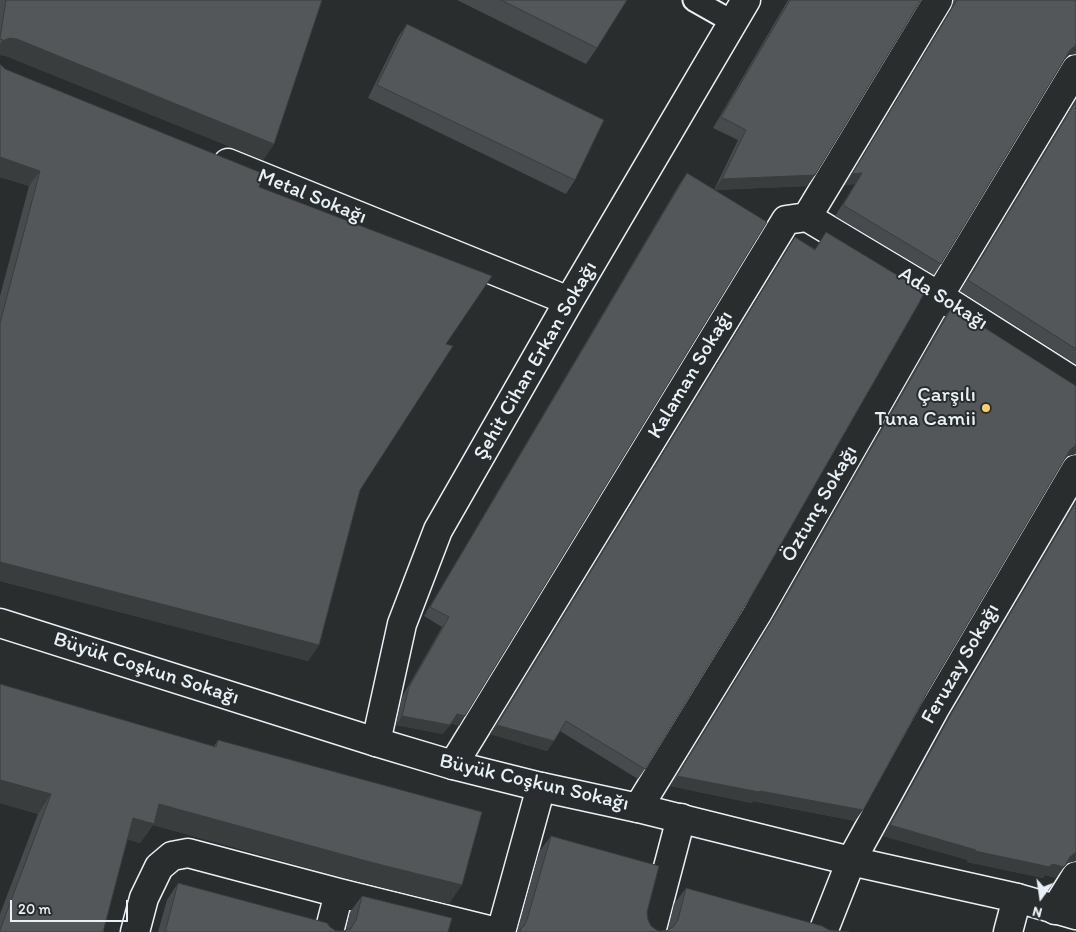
<!DOCTYPE html>
<meta charset="utf-8">
<style>
body{margin:0}
#map{position:relative;width:1076px;height:932px;overflow:hidden;background:#2a2d2e;font-family:Itim,sans-serif}
canvas{display:block}
.north{position:absolute;left:1016px;top:872px;width:50px;height:50px;-webkit-text-stroke:4px #2a2d2e;paint-order:stroke;rotate:194deg;font-size:14px;font-weight:700;line-height:20px;text-align:center;color:#e8f1f8}
.north::after{content:'';display:block;margin:auto;width:18px;height:22px;background:#e8f1f8;clip-path:polygon(50% 0,100% 100%,50% 72%,0 100%)}
.scale{position:absolute;left:10px;top:900px;width:118px;height:22px;box-sizing:border-box;border:2px solid #e8f1f8;border-top:0;padding-left:6px;font-size:15px;line-height:18px;white-space:nowrap;color:#e8f1f8;-webkit-text-stroke:4px #2a2d2e;paint-order:stroke}
</style>
<div id="map">
<canvas width="1076" height="932"></canvas>
<div class="north">N</div>
<div class="scale">20 m</div>
</div>
<script>
const ctx = document.querySelector('canvas').getContext('2d');
ctx.lineJoin = 'round';
function poly(rows) {
  const path = new Path2D();
  for (const r of rows) {
    path.moveTo(r[0], r[1]);
    for (let i = 2; i < r.length; i += 2) path.lineTo(r[i], r[i + 1]);
  }
  return path;
}
function strokePath(path, color, width, dash) {
  ctx.strokeStyle = color;
  ctx.lineWidth = width;
  ctx.lineCap = dash ? 'butt' : 'round';
  ctx.setLineDash(dash || []);
  ctx.stroke(path);
}
function paint(path, color) {
  ctx.fillStyle = color;
  ctx.fill(path, 'evenodd');
}
function drawText(font, color, halo, rows, align = 'center') {
  ctx.font = font + ' Itim,sans-serif';
  ctx.lineWidth = 4;
  ctx.setLineDash([]);
  ctx.textBaseline = 'middle';
  ctx.strokeStyle = halo;
  ctx.fillStyle = color;
  for (const [text, x, y, turn = 0] of rows) {
    ctx.save();
    ctx.translate(x, y);
    ctx.rotate((+turn || 0) * Math.PI / 180);
    ctx.textAlign = isNaN(turn) ? turn : align;
    if (halo) ctx.strokeText(text, 0, 0);
    ctx.fillText(text, 0, 0);
    ctx.restore();
  }
}
const lane = poly([
 [694,0,733,22]
]);
const street = poly([
 [228,163,569,301],
 [807,217,939,296,1076,383],
 [807,217,938,0],
 [376,742,402,624,438,530,569,301,746,0],
 [453,765,786,220,807,217],
 [638,808,757,614,939,296,1076,69],
 [1055,910,1076,876],
 [135,932,144,898,159,867,172,856,188,853,339,893,497,932],
 [329,932,339,893],
 [501,932,541,787],
 [651,932,681,818],
 [823,932,851,861,934,710,1076,469],
 [1008,932,1017,898]
]);
const secondary = poly([
 [0,623,376,742,453,765,541,787,638,808,851,861,1017,898,1076,915]
]);
strokePath(lane, '#e8f1f8', 25);
strokePath(street, '#e8f1f8', 31);
strokePath(secondary, '#e8f1f8', 31);
strokePath(lane, '#2a2d2e', 21);
strokePath(street, '#2a2d2e', 28);
strokePath(secondary, '#2a2d2e', 28);
paint(poly([
 [0,0,322,0,274,144,263,160,6,56,0,55],
 [457,0,627,0,597,48,586,64],
 [788,0,921,0,815,175,807,186,714,190,738,140,713,128],
 [954,0,1076,0,1076,54,1069,55,1065,59,941,264,934,275,835,216,855,184,845,185,951,8],
 [407,24,575,180,566,194,368,98,398,37],
 [0,64,5,69,259,187,446,344,360,490,319,645,308,661,0,581,0,296,29,186,0,177],
 [1076,99,1076,364,960,291],
 [687,173,459,726,451,723,443,734,396,725,402,697,442,627,424,616,680,183],
 [826,232,645,769,638,779,560,731,547,751,490,734,788,247,795,237,815,249],
 [952,307,1076,386,1076,454,1068,456,1065,458,928,691,855,821,753,801,752,803,670,786,770,622,944,318],
 [1076,500,1076,861,1068,863,1065,866,1056,878,1045,875,1043,878,967,862,968,860,883,836,948,718],
 [218,740,449,904,356,881,153,825,140,843,127,839,0,932,0,914,38,814,0,803,214,746],
 [551,836,647,912,648,920,651,926,658,931,668,930,674,904,686,888,829,930,849,932,517,932,539,852],
 [178,883,330,927,336,931,344,931,346,930,350,912,362,896,448,932,158,932,167,900]
]), '#474b4d');
paint(poly([
 [10,38,17,39,274,144,263,160,6,56,0,55,0,45,2,41],
 [1076,45,1076,54,1069,55,1063,61,1070,50],
 [0,157,40,171,29,186,0,177],
 [862,173,855,184,845,185,852,174],
 [815,175,807,186,714,190,722,179],
 [1076,445,1076,454,1068,456,1063,461,1070,450],
 [0,562,319,645,308,661,0,581],
 [457,714,465,716,459,726,450,723],
 [402,716,450,725,443,734,396,725],
 [497,725,554,741,547,751,490,734],
 [677,776,760,791,863,810,855,821,753,801,752,803,670,786],
 [0,780,51,794,38,814,0,803],
 [159,804,462,885,449,904,356,881,153,825,140,843,119,837,133,818],
 [890,825,976,850,968,860,883,836],
 [975,851,1052,864,1070,857,1076,852,1076,861,1068,863,1063,867,1056,878,1045,875,1043,878,967,862]
]), '#3a3d3e');
const building = poly([
 [6,0,322,0,274,144,17,39,10,38,2,41,3,40,0,39,0,38,6,0],
 [501,0,627,0,597,48,501,0],
 [790,0,921,0,815,175,722,179,746,130,721,117,790,0],
 [957,0,1076,0,1076,45,1070,50,941,264,843,205,862,173,852,174,957,0],
 [407,24,604,120,575,180,377,85,407,24],
 [0,64,5,69,264,174,259,187,492,276,446,344,453,346,360,490,319,645,0,562,0,323,40,171,0,157,0,64],
 [1076,101,1076,349,968,280,1076,101],
 [687,173,767,222,465,716,457,714,450,725,402,716,409,687,449,617,430,607,687,173],
 [826,232,925,292,751,596,645,769,566,721,554,741,497,725,795,237,815,250,826,232],
 [952,307,1076,386,1076,445,1070,450,928,691,863,810,760,791,759,792,677,776,778,611,952,307],
 [1076,502,1076,852,1070,857,1064,867,1052,864,1050,867,975,851,976,850,890,825,955,707,1076,502],
 [0,684,216,747,218,740,482,812,462,885,370,862,159,804,154,824,133,818,103,932,0,932,0,930,51,794,0,780,0,684],
 [551,836,659,866,647,912,648,920,651,926,658,931,667,931,674,926,678,920,686,888,822,926,829,930,849,932,520,932,521,928,524,926,527,920,551,836],
 [178,883,327,923,330,927,336,931,344,931,348,929,350,930,356,920,362,896,452,918,448,932,165,932,178,883]
]);
paint(building, '#535759');
strokePath(building, '#3a3d3e', 1);
for (const [x, y, r, color] of [
 [986,408,5,"#ffd166"]
]) {
  const dot = new Path2D();
  dot.arc(x, y, r, 0, 2 * Math.PI);
  ctx.fillStyle = color;
  ctx.fill(dot);
  strokePath(dot, '#2a2d2e', 2);
}
drawText('21px', '#e8f1f8', '#2a2d2e', [
 ["Metal Sokağı",312,197,22],
 ["Ada Sokağı",943,299,32],
 ["Şehit Cihan Erkan Sokağı",536,361,-60],
 ["Kalaman Sokağı",691,375,-59],
 ["Öztunç Sokağı",820,504,-60],
 ["Feruzay Sokağı",961,664,-60],
 ["Büyük Coşkun Sokağı",146,669,18],
 ["Büyük Coşkun Sokağı",534,783,13]
]);
drawText('21px', '#e8f1f8', '#2a2d2e', [
 ["Çarşılı",976,396],
 ["Tuna Camii",976,420]
], 'right');
</script>
